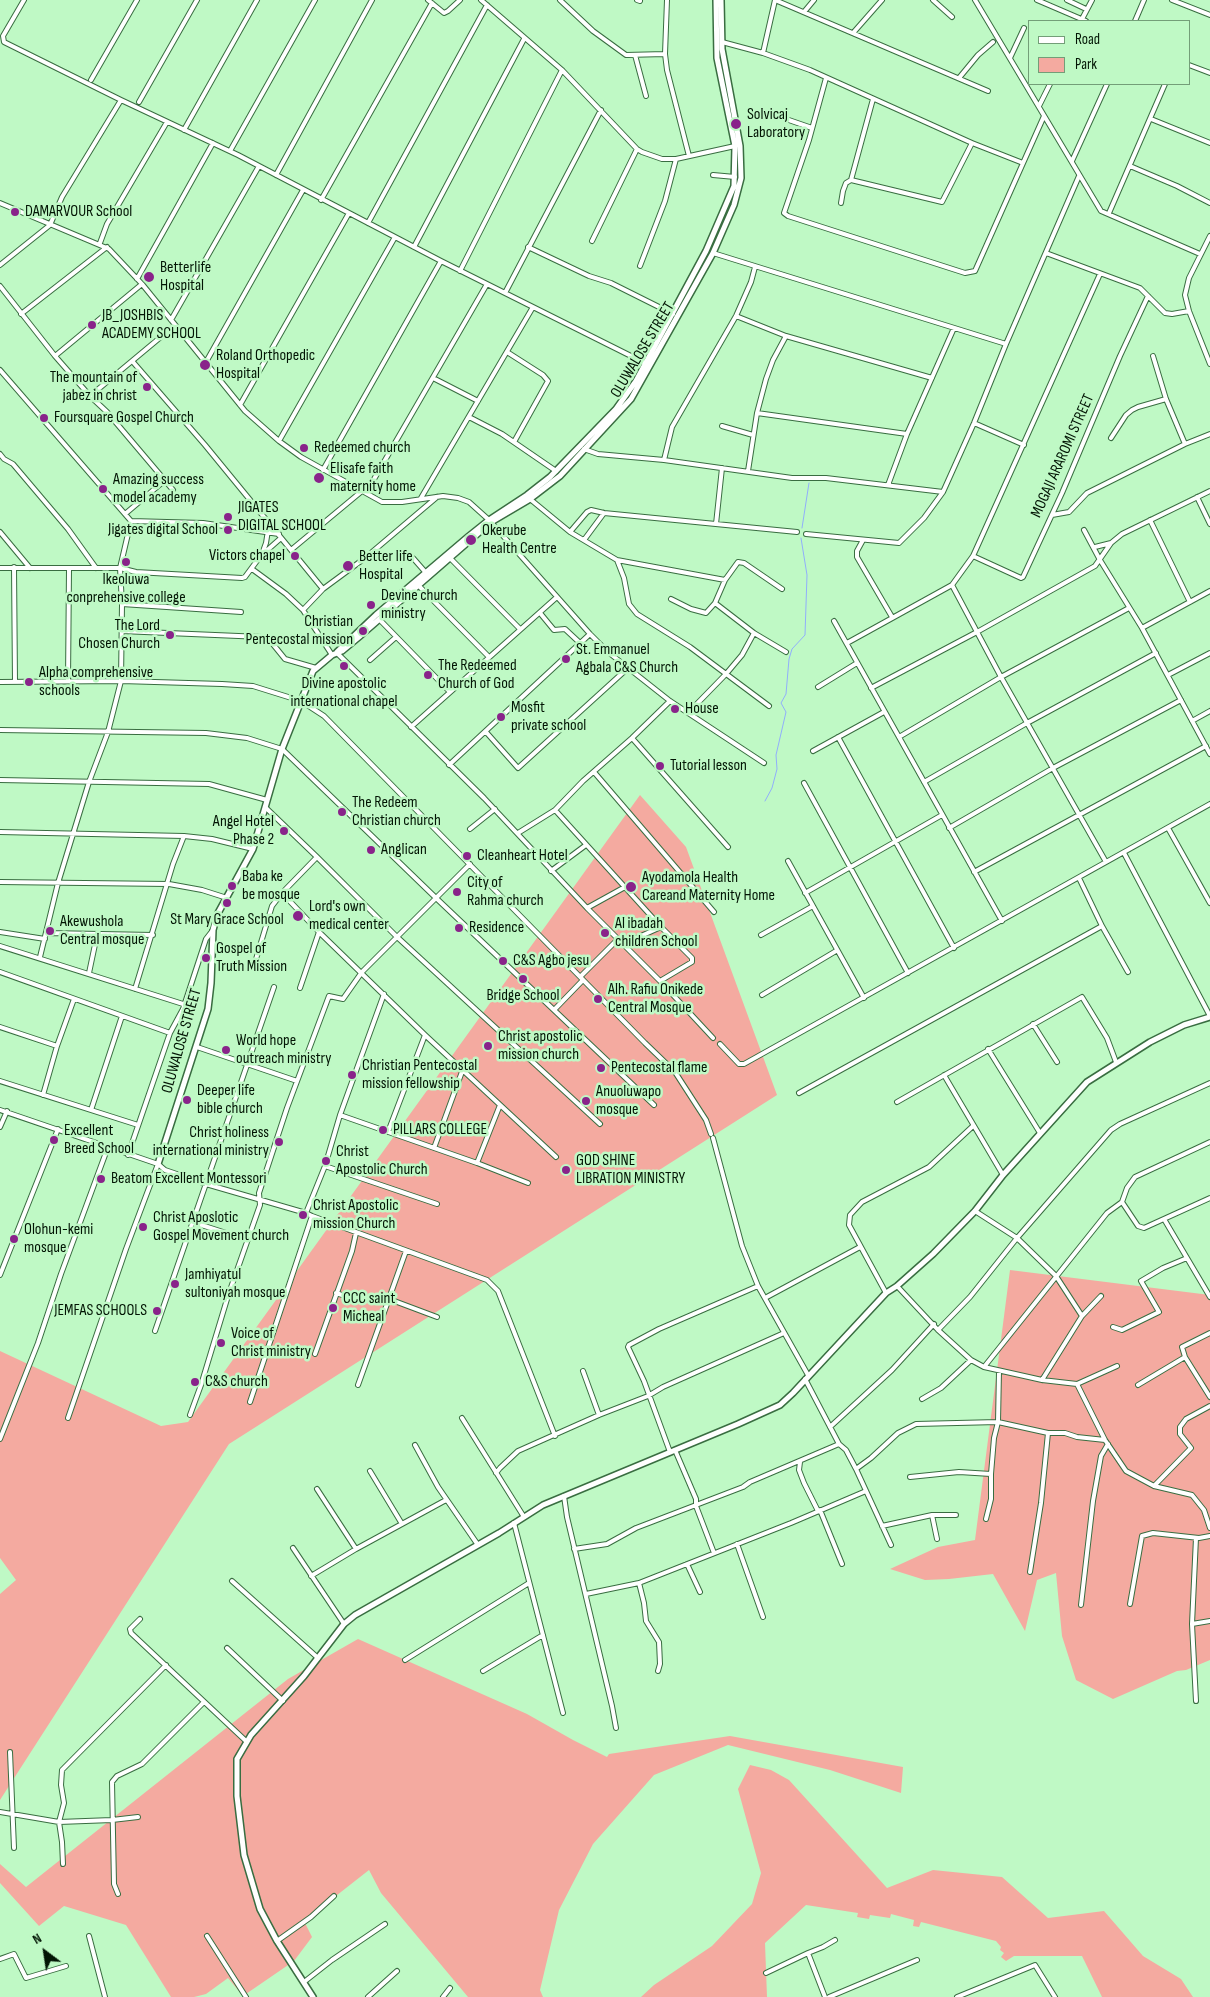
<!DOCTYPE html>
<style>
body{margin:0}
#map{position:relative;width:1210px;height:1997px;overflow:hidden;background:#bff9c5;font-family:"Sofia Sans Condensed",sans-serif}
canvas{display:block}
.legend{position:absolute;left:1028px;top:20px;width:162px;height:65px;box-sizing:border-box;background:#bff9c5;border:1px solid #739e78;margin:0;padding:6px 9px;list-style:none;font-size:15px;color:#021504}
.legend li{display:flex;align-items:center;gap:10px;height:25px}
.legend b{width:25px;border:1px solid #739e78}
.north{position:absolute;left:20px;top:1927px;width:50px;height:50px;-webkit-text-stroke:4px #bff9c5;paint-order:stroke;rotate:329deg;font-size:14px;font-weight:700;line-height:20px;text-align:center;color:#021504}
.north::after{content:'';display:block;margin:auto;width:18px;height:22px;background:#021504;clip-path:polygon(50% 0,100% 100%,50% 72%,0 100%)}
</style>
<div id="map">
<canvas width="1210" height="1997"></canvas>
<ul class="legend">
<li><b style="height:6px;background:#fff"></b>Road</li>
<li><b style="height:14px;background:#f4aaa0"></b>Park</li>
</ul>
<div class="north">N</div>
</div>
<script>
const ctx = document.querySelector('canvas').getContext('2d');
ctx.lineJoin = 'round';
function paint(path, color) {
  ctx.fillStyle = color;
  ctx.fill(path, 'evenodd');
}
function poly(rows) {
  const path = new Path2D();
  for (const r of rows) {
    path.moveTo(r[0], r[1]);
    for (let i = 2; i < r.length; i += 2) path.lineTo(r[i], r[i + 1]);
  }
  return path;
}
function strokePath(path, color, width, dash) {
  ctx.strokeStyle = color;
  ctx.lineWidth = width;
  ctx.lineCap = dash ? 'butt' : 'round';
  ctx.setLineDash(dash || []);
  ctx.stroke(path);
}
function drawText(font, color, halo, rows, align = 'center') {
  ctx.font = font + ' "Sofia Sans Condensed",sans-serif';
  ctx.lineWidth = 5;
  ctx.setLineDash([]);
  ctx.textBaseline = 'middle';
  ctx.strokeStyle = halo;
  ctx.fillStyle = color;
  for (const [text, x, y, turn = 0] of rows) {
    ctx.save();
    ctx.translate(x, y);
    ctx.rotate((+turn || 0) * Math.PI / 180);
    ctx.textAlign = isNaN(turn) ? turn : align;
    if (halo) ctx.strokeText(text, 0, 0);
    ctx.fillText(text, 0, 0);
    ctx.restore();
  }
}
paint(poly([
 [640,795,686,847,777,1095,229,1444,0,1800,0,1594,16,1580,0,1558,0,1351,161,1426,188,1422],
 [1010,1270,1210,1295,1210,1660,1186,1670,1177,1671,1113,1699,1076,1680,1062,1636,1056,1573,1037,1580,1025,1631,993,1574,949,1579,925,1580,890,1569,938,1547,975,1540],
 [358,1639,527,1714,573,1740,607,1757,609,1754,730,1736,903,1767,901,1793,830,1770,728,1745,654,1775,593,1844,559,1910,540,1990,543,1997,468,1997,381,1893,369,1870,304,1921,312,1937,294,1961,243,1996,228,1978,206,1994,194,1997,171,1997,126,1925,64,1906,39,1926,0,1883,0,1864,26,1887,288,1679],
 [750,1765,771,1770,789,1780,887,1888,933,1870,1002,1877,1048,1918,1104,1911,1143,1956,1181,1979,1193,1997,1102,1997,1082,1956,1014,1956,1006,1961,1001,1957,1004,1953,1000,1950,1001,1947,996,1941,921,1922,919,1927,913,1926,914,1920,891,1914,890,1918,870,1915,869,1919,857,1917,858,1913,806,1905,765,1943,767,1997,641,1997,654,1985,712,1946,752,1904,761,1873,738,1789]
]), '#f4aaa0');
strokePath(poly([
 [802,528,809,483],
 [765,801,772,788,777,769,776,755,786,712,781,703,786,694,789,659,792,649,805,635,807,575,801,538]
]), '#90aefb', 1);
const minor = poly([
 [24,0,3,36,4,42,121,100,238,155,441,261,645,363],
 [428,0,444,13,448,11,460,0],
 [481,0,562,70,637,149,642,152,662,159,676,159,735,146],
 [560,0,593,31,626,55,665,54],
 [637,0,640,1],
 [667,0,665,54,667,70,689,156],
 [775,0,988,91],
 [933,0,952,17],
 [975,0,1101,211,1200,254],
 [1037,0,1086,21],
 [1067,0,1086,9],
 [1172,0,1210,15],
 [804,12,814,0],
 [1082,19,1092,0],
 [1135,21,1144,0],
 [853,33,882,0],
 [722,42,763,53,810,70,972,143,1023,163],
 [763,53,775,0],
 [635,55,646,96],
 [1010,58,1024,28],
 [1189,65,1210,73],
 [826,78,809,140,784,213,788,216,965,273,975,271,1044,116],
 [959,78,978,55,993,42],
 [91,80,137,0],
 [139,102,197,0],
 [1039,106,1050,84],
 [783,118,812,128],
 [1151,119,1210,143],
 [184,130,257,0],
 [230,151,315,0],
 [1072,161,1107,84],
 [1130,166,1177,186,1210,203],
 [276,175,372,0],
 [713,175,735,177],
 [851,180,942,202,972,143],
 [321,200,432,3],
 [0,203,109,249,142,284,245,411,279,441,301,457,382,502,402,502,443,496,458,498,469,502,489,520,590,634,608,652,670,701,764,763],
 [841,203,843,191,846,183,851,180,873,99],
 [1109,213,1165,84],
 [368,223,487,5],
 [1210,236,1189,278,1185,295,1189,311,1210,364],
 [592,241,637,149],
 [100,243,107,224,167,122],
 [414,247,524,39],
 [528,247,589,276,611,283,673,314],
 [713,253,1006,344],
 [1046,253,1140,288,1165,313,1172,314,1189,311],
 [0,265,50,225,62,197,121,100],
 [640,266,665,201,676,159],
 [460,271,562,70],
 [137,279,213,143],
 [0,286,55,356,90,396,107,412,173,490],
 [505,293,601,110],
 [21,314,107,247],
 [736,316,786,336,932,378],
 [171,320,259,166],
 [507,352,543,375,548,381,514,442],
 [55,356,142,284],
 [1153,356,1166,399,1185,444],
 [133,362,205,445,323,589],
 [206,362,303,190],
 [0,370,131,521,203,523,279,534],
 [433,378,478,401],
 [90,396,174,326],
 [240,405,349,213],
 [757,413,907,434],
 [469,417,502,434,556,471],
 [974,423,1024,445],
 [722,426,753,435],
 [1111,438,1126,415,1132,410,1138,407,1166,399],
 [279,441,395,237],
 [584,449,598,454,664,460,792,478,826,478,943,492],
 [0,454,4,459,13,464,68,529,96,568],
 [664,460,672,427,736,316,751,282,755,267],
 [323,470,441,261],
 [748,471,757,413,766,379,773,360,786,336],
 [888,485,907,434,954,328],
 [366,493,487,284],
 [1197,497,1210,524],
 [421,498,533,307],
 [530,499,570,532,617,560,725,580],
 [125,514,164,481],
 [1052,515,1069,512,1087,493,1185,444,1210,434],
 [1150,520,1190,602],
 [716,524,722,468],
 [1084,530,1100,560,1142,628,1210,754],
 [0,532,30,568],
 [570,532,587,512,591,510,604,513,797,532],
 [806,534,899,543,924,518,943,492,974,423,1006,344,1079,176],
 [584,540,604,513],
 [863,540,857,551,857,557,892,617],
 [1095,547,1111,543],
 [291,550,362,491],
 [264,553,281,538],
 [405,555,413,558,427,574],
 [973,556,1021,578,1023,577,1062,493,1120,356,1148,296],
 [450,558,520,629],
 [617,560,624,578,629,604,637,614,690,647,769,706],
 [14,567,15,682],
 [0,568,120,568,136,572,242,578,245,577,262,554,266,543,269,524],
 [252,569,286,594,303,610,332,655],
 [418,585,489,657],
 [952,585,1001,677,1106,862],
 [671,599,691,609,706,613,715,603,725,580,738,562,744,563,782,589],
 [715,603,754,633,786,652],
 [122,604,241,612],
 [303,610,323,589,365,558,437,497],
 [540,613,554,630,565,629,580,643],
 [379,619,450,692],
 [834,621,1002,921],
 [1142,628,1210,591],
 [121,631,262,637,272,643,285,659,316,668],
 [847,643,952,585,973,556,1100,274],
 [337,653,484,798,587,908,660,981,713,1038],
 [370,660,396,637],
 [1168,675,1210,653],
 [68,681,69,569],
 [0,682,121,681,222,684,253,686,301,701,324,716,645,1043,675,1072,706,1120,711,1134],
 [818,687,857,663],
 [871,688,977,632,1095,566,1111,543,1122,534,1210,491],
 [688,713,726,674,742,655,754,633],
 [1192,721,1210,711],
 [411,727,557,597],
 [0,730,206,733,247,738,282,749,436,898,654,1105],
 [486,732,518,768,628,668],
 [838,737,954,948],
 [899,737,1001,677,1129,608],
 [632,738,728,847],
 [813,751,884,712],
 [449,765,590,634],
 [594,772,714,912],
 [0,780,209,784,267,800],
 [924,782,1027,723,1156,653],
 [804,783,908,973],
 [265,807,317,857,396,936,600,1124],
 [555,810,661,927,692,958,692,962,660,981],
 [949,828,1053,768,1181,700],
 [1168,828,1210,903],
 [470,829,495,809],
 [0,832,184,836,212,839,253,849],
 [518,833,555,810,583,781,632,738,670,701],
 [1124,853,1210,1016],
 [788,861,864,998],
 [551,871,586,845],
 [974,872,1206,746],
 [1079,878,1102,926,1128,972],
 [0,882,169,884,202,890,227,898],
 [282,893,319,932,425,1035,556,1157],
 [805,893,942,815],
 [587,908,625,887],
 [0,932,45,939],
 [47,933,153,935],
 [761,935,813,906],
 [623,944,661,927],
 [0,946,183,1004],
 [40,957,58,883,89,782,108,732,121,681,122,604,120,568,131,521],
 [253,969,272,906,282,893,317,857],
 [0,972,170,1033],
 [89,973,97,935],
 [581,976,617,940],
 [300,988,319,932],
 [135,989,173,864,184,836],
 [762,995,836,951],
 [554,1010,583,980],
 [1033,1024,1057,1062],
 [0,1027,57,1046],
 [720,1044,739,1064,744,1064,1210,804],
 [197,1047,297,1081],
 [988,1049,1040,1133],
 [944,1075,1003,1175],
 [0,1081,138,1125],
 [799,1093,1102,926],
 [43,1095,57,1046,74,999],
 [897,1102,1082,997,1107,1038,1116,1062],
 [0,1110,158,1164,165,1170,206,1184,306,1213,312,1216,487,1280,498,1291,555,1436],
 [91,1110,122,1016],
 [340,1115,477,1163,528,1183],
 [0,1127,7,1111],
 [388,1132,425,1035],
 [713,1138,742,1246,758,1286,808,1375],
 [434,1148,463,1069],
 [128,1155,170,1033,183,1009,206,939,213,930],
 [477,1163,500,1105],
 [325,1166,437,1204],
 [1122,1202,1138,1226,1144,1228,1210,1198],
 [975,1211,1017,1238,1056,1276,1082,1316],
 [306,1213,325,1166,340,1115,384,994],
 [1164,1219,1210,1297],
 [192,1222,248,1240],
 [0,1275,58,1129],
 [897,1286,938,1330,971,1360,984,1367,1042,1380,1077,1384,1117,1366],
 [336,1293,354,1299],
 [886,1293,849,1225,850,1215,862,1202,929,1167,973,1126],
 [765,1298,860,1247],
 [389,1299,437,1317],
 [1113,1327,1122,1330,1159,1312,1141,1281,1163,1268,1187,1258],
 [938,1330,970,1297,1017,1238,1111,1130,1120,1124,1210,1083],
 [155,1331,274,987],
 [1210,1333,1182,1347,1185,1357,1210,1397],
 [315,1354,352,1251,356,1233],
 [984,1367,1107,1213,1122,1202,1127,1188,1135,1177,1210,1142],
 [583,1371,599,1415],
 [805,1379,839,1444,846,1450,856,1469,891,1545],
 [1042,1380,1082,1316,1101,1296],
 [1077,1384,1105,1440,1126,1471,1154,1486,1192,1495,1204,1510,1210,1528],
 [358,1385,406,1251],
 [1138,1385,1185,1357],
 [922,1399,941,1388,971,1360],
 [250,1402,312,1216],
 [190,1415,201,1385,228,1296,260,1205,259,1193,287,1108,329,996,343,999,362,972,470,864],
 [68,1418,126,1249,158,1164],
 [462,1418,524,1517],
 [830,1427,892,1370,934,1324],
 [0,1439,38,1343,61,1274,108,1147],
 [415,1445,438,1487,478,1545],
 [675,1450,696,1499,696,1506,714,1553],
 [670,1452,644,1381,628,1347,629,1345,659,1329,758,1286],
 [800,1462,799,1470,804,1483,818,1511],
 [856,1469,871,1458,898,1433,916,1424,998,1422,1048,1433,1065,1433,1077,1437,1105,1440],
 [370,1471,402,1524],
 [496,1473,500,1468,518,1451,599,1415,648,1396,663,1387,784,1333],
 [910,1477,959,1472,991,1474],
 [1154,1486,1191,1448,1180,1434,1180,1427,1186,1419,1210,1406],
 [317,1489,356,1549],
 [564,1496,567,1517,612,1706,616,1728],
 [820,1510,842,1564],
 [932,1515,937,1539],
 [986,1519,991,1499,991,1474,994,1438,998,1422,999,1371],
 [514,1523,563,1713],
 [882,1526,932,1515,956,1515],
 [1196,1538,1192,1624,1196,1701],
 [737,1544,763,1617],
 [293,1548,344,1624],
 [574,1549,607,1544,636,1528,743,1487,750,1482,839,1444],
 [687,1564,700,1592],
 [1030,1572,1041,1503,1048,1433],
 [311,1576,356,1549,446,1500],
 [232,1581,318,1658],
 [639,1583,644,1603,646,1621,659,1642,660,1664,658,1671],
 [586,1594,639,1583,791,1523,866,1491],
 [1130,1604,1142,1536,1153,1533,1199,1538,1210,1536],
 [1081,1605,1093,1501,1101,1456,1108,1444],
 [140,1619,130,1629,131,1633,247,1742],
 [1192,1624,1210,1621],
 [227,1648,283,1701],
 [405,1660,529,1583],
 [483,1671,543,1635],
 [10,1752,14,1848],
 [0,1812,59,1822,112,1820,138,1817],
 [63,1864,62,1842,59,1822,64,1803,61,1785,62,1770,166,1665],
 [118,1894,114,1884,112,1782,117,1776,142,1764,204,1702],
 [89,1936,105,1997],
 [207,1936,246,1997],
 [277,1941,311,1917,334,1896],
 [808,1953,823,1947,835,1940],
 [0,1959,14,1954,26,1978,66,1966],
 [766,1973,808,1953,825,1997],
 [304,1982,332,1960,385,1924],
 [368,1997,397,1971],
 [443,1997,450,1988],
 [829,1997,917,1960],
 [957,1997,1035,1965,1055,1997]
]);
const tertiary = poly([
 [337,652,376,615,469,536,489,520,527,495,550,477,616,409,636,381,706,251,734,186,735,146,717,58,716,0],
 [158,1164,208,1009,211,983,213,930,217,915,253,849,282,749,313,671,332,655,342,651,360,636,491,522,530,499,560,476,631,399,713,253,734,205,741,178,740,146,722,49,721,0],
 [313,1997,277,1941,260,1909,244,1855,237,1796,237,1759,251,1735,304,1676,344,1624,355,1615,499,1533,543,1505,738,1424,780,1405,793,1393,886,1293,897,1286,933,1254,975,1211,1003,1175,1087,1082,1150,1042,1184,1025,1210,1017]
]);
strokePath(minor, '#396d41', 6);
strokePath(tertiary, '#396d41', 8);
strokePath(minor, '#fff', 4);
strokePath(tertiary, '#fff', 5);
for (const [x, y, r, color] of [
 [736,124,6,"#89238a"],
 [15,212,5,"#89238a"],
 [149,277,6,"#89238a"],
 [92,325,5,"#89238a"],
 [205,365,6,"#89238a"],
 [147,387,5,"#89238a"],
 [44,418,5,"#89238a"],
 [304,448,5,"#89238a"],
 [319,478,6,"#89238a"],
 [103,489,5,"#89238a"],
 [228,517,5,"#89238a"],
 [228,530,5,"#89238a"],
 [471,540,6,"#89238a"],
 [295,556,5,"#89238a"],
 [126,562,5,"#89238a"],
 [348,566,6,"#89238a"],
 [371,605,5,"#89238a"],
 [363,631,5,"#89238a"],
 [170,635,5,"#89238a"],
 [566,659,5,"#89238a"],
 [344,666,5,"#89238a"],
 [428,675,5,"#89238a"],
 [29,682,5,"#89238a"],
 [675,709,5,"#89238a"],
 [501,717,5,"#89238a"],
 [660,766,5,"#89238a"],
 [342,812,5,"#89238a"],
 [284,831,5,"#89238a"],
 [371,850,5,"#89238a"],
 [467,856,5,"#89238a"],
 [232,886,5,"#89238a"],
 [631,887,6,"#89238a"],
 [457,892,5,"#89238a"],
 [227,903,5,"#89238a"],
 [298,916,6,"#89238a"],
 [459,928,5,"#89238a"],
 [50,931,5,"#89238a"],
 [605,933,5,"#89238a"],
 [206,958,5,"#89238a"],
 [503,961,5,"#89238a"],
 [523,979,5,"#89238a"],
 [598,999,5,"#89238a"],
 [488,1046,5,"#89238a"],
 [226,1050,5,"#89238a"],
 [601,1068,5,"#89238a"],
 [352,1075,5,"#89238a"],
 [187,1100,5,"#89238a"],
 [586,1101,5,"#89238a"],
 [383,1130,5,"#89238a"],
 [54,1140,5,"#89238a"],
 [279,1142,5,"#89238a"],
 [326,1161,5,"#89238a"],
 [566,1170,5,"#89238a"],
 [101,1179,5,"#89238a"],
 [303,1215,5,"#89238a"],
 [143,1227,5,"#89238a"],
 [14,1239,5,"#89238a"],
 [175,1284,5,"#89238a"],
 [333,1308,5,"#89238a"],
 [157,1311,5,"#89238a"],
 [221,1343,5,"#89238a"],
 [195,1382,5,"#89238a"]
]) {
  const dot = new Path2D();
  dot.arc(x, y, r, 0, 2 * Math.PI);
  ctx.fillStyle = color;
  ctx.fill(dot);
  strokePath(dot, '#bff9c5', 2);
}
drawText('16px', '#021504', '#bff9c5', [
 ["Solvicaj",747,115],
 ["Laboratory",747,133],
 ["DAMARVOUR School",25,212],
 ["Betterlife",160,268],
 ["Hospital",160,286],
 ["JB_JOSHBIS",102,316],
 ["ACADEMY SCHOOL",102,334],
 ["Roland Orthopedic",216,356],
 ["Hospital",216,374],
 ["The mountain of",137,378,"right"],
 ["jabez in christ",137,396,"right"],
 ["Foursquare Gospel Church",54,418],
 ["Redeemed church",314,448],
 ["Elisafe faith",330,469],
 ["maternity home",330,487],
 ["Amazing success",113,480],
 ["model academy",113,498],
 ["JIGATES",238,508],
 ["DIGITAL SCHOOL",238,526],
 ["Jigates digital School",218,530,"right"],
 ["Okerube",482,531],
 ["Health Centre",482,549],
 ["Victors chapel",285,556,"right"],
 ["Better life",359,557],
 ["Hospital",359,575],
 ["Ikeoluwa",126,580,"center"],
 ["conprehensive college",126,598,"center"],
 ["Devine church",381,596],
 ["ministry",381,614],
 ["Christian",353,622,"right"],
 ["Pentecostal mission",353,640,"right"],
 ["The Lord",160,626,"right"],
 ["Chosen Church",160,644,"right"],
 ["St. Emmanuel",576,650],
 ["Agbala C&S Church",576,668],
 ["The Redeemed",438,666],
 ["Church of God",438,684],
 ["Alpha comprehensive",39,673],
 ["schools",39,691],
 ["Divine apostolic",344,684,"center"],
 ["international chapel",344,702,"center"],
 ["Mosfit",511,708],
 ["private school",511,726],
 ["House",685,709],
 ["Tutorial lesson",670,766],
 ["The Redeem",352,803],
 ["Christian church",352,821],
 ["Angel Hotel",274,822,"right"],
 ["Phase 2",274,840,"right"],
 ["Anglican",381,850],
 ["Cleanheart Hotel",477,856],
 ["Baba ke",242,877],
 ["be mosque",242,895],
 ["Ayodamola Health",642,878],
 ["Careand Maternity Home",642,896],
 ["City of",467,883],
 ["Rahma church",467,901],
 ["Lord's own",309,907],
 ["medical center",309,925],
 ["St Mary Grace School",227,920,"center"],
 ["Akewushola",60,922],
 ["Central mosque",60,940],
 ["Al ibadah",615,924],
 ["children School",615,942],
 ["Residence",469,928],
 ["Gospel of",216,949],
 ["Truth Mission",216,967],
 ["C&S Agbo jesu",513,961],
 ["Alh. Rafiu Onikede",608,990],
 ["Central Mosque",608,1008],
 ["Bridge School",523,996,"center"],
 ["Christ apostolic",498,1037],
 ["mission church",498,1055],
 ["World hope",236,1041],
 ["outreach ministry",236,1059],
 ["Christian Pentecostal",362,1066],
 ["mission fellowship",362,1084],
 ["Pentecostal flame",611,1068],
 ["Deeper life",197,1091],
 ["bible church",197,1109],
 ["Anuoluwapo",596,1092],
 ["mosque",596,1110],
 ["PILLARS COLLEGE",393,1130],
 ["Excellent",64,1131],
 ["Breed School",64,1149],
 ["Christ holiness",269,1133,"right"],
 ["international ministry",269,1151,"right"],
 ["Christ",336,1152],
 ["Apostolic Church",336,1170],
 ["GOD SHINE",576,1161],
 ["LIBRATION MINISTRY",576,1179],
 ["Beatom Excellent Montessori",111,1179],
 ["Christ Apostolic",313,1206],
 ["mission Church",313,1224],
 ["Christ Aposlotic",153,1218],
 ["Gospel Movement church",153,1236],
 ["Olohun-kemi",24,1230],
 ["mosque",24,1248],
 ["Jamhiyatul",185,1275],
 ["sultoniyah mosque",185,1293],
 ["CCC saint",343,1299],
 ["Micheal",343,1317],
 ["JEMFAS SCHOOLS",147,1311,"right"],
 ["Voice of",231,1334],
 ["Christ ministry",231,1352],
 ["C&S church",205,1382]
], 'left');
drawText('16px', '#021504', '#bff9c5', [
 ["OLUWALOSE STREET",643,350,-59],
 ["MOGAJI ARAROMI STREET",1063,456,-66],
 ["OLUWALOSE STREET",182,1041,-74]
]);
</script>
